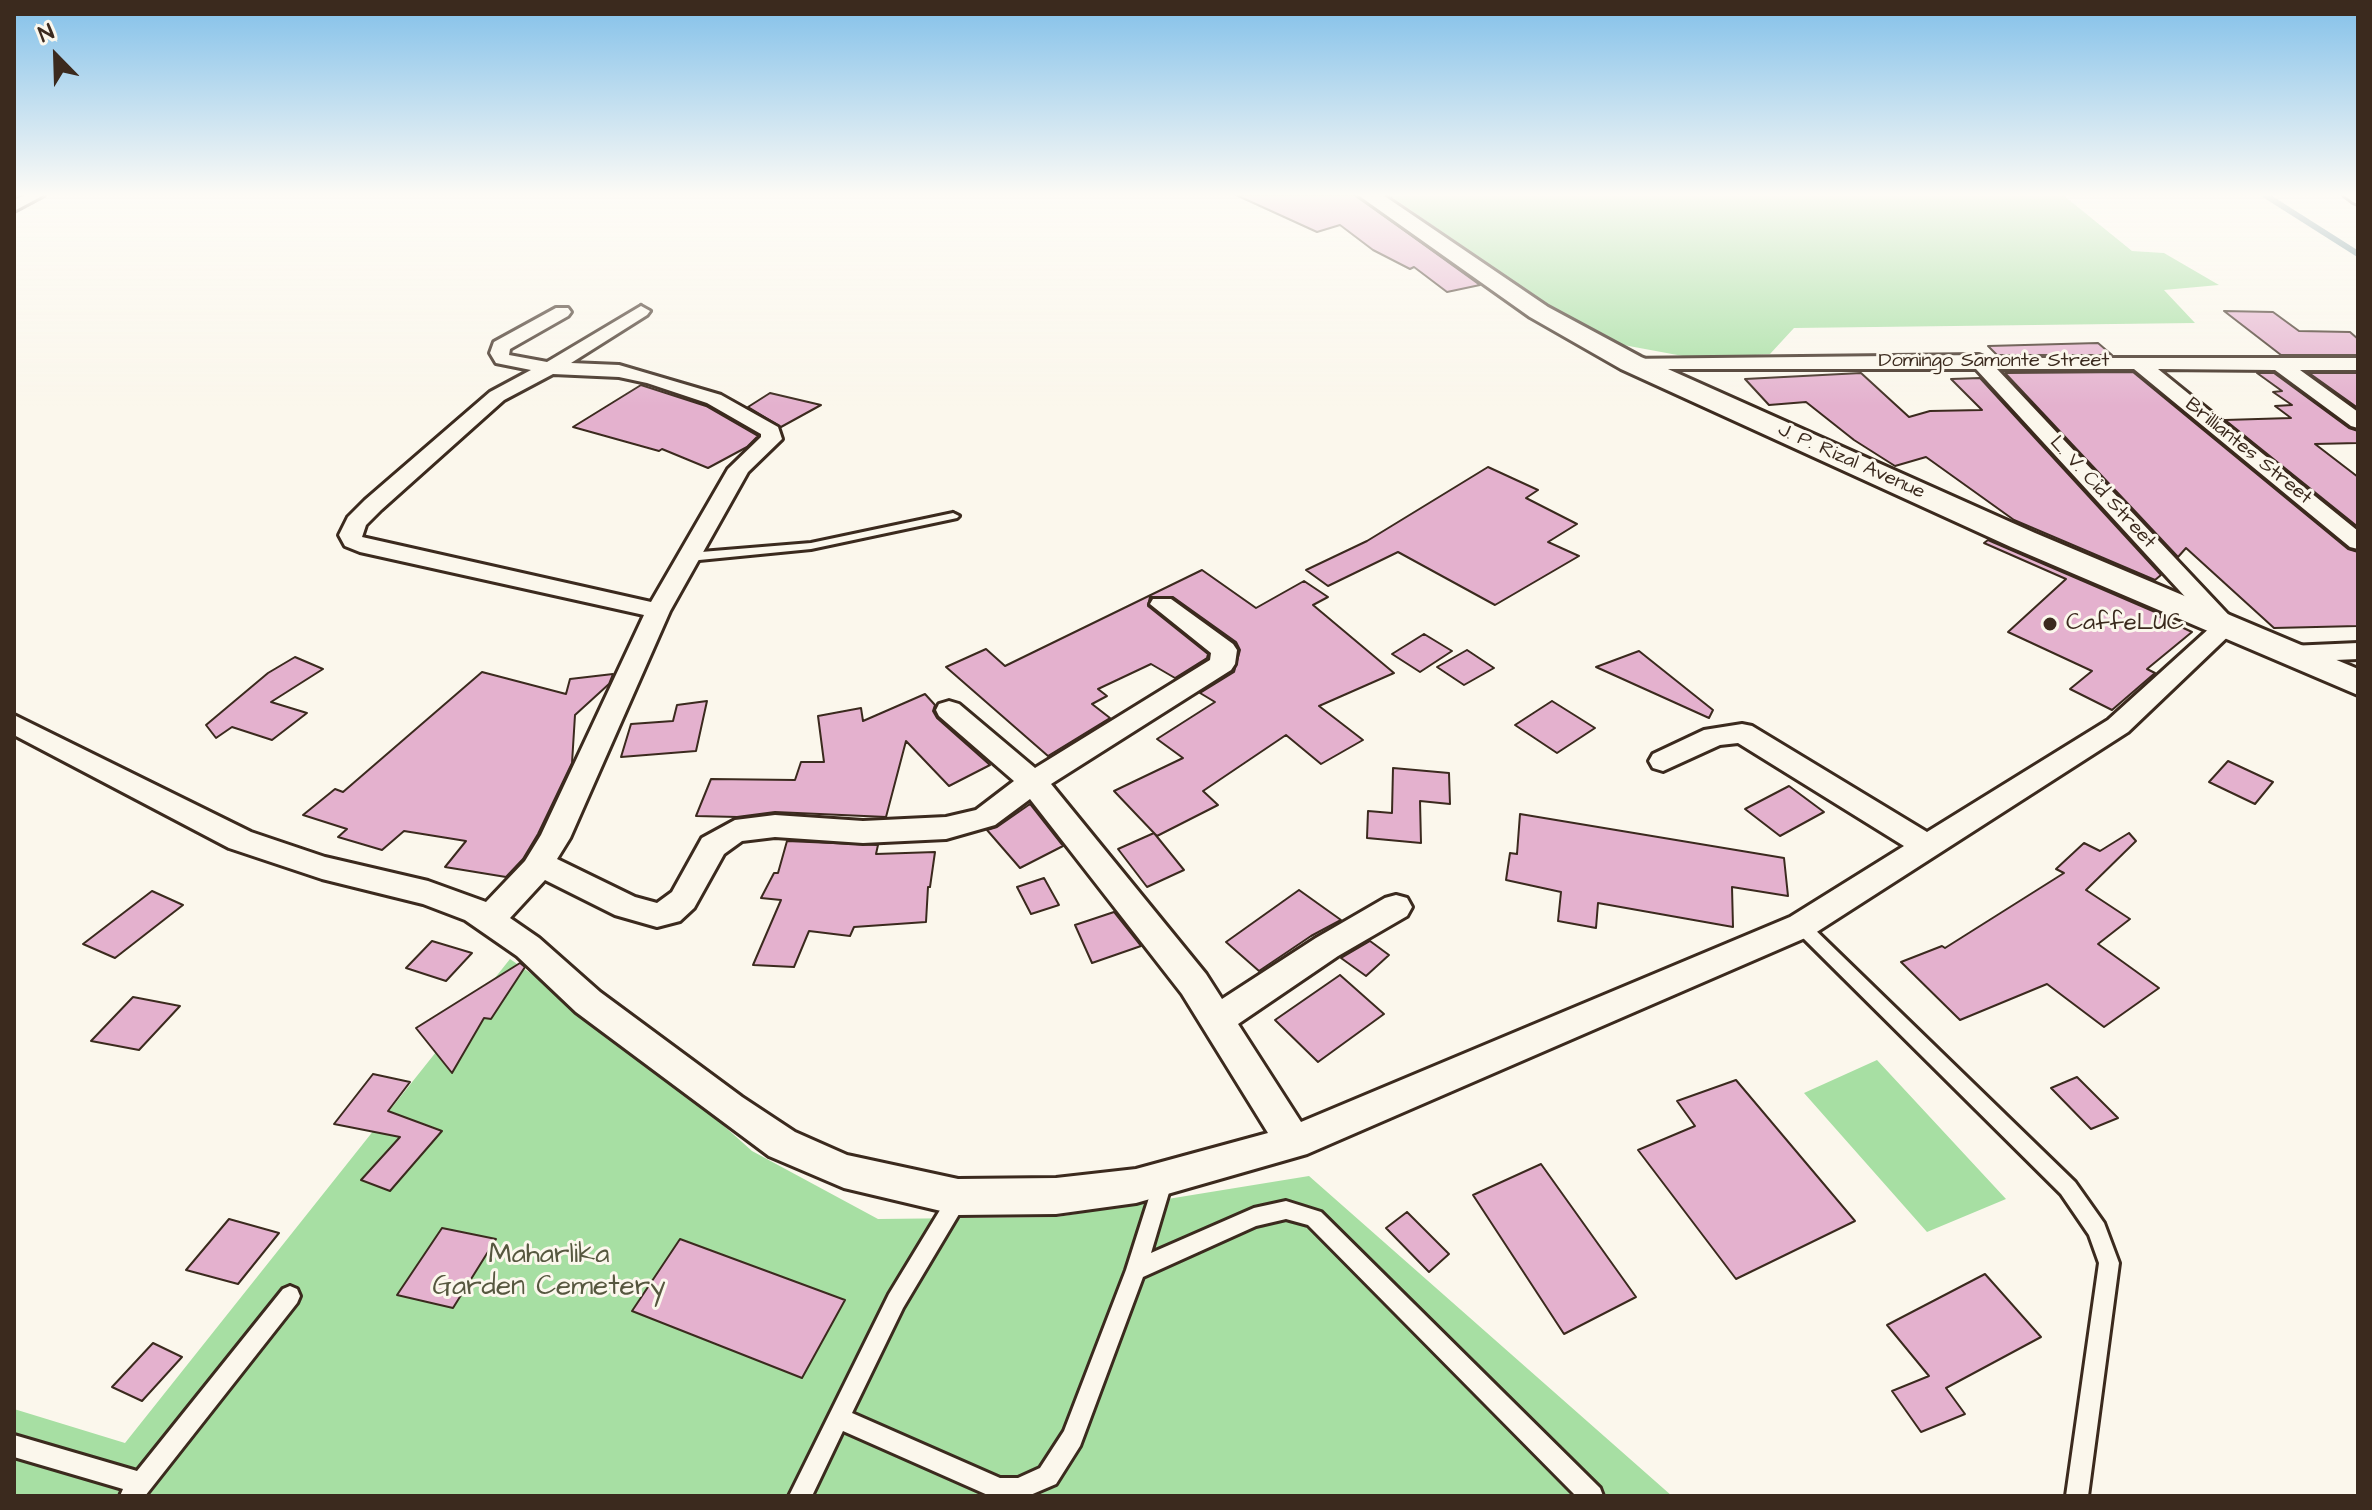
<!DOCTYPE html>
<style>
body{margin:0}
#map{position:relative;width:2372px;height:1510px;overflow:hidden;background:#fbf7ec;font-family:"Architects Daughter",sans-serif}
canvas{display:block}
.frame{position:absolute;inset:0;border:16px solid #3b2a1e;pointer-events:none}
.north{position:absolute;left:16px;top:16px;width:80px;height:80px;-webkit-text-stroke:6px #fbf7ec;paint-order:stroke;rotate:337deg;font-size:22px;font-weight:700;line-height:32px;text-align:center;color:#3b2a1e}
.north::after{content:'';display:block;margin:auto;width:28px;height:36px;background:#3b2a1e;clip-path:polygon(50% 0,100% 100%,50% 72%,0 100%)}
</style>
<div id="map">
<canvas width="2372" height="1510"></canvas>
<div class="frame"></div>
<div class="north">N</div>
</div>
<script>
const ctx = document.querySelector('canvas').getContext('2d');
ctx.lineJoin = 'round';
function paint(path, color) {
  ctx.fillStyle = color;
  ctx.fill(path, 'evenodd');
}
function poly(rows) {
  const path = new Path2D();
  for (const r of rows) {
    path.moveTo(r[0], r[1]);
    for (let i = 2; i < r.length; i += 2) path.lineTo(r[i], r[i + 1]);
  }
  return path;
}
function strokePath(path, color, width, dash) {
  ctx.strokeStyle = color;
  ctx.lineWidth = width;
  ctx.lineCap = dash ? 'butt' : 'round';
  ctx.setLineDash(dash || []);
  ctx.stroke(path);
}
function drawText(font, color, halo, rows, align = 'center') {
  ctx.font = font + ' "Architects Daughter",sans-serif';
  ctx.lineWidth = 6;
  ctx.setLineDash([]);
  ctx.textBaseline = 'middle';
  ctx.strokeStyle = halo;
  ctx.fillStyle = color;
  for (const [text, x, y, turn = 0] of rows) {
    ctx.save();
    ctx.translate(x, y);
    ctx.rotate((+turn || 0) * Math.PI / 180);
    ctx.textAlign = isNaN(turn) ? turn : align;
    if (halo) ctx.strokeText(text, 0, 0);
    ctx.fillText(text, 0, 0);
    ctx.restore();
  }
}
paint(poly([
 [1389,195,2063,195,2132,251,2164,253,2219,285,2164,290,2195,323,1794,328,1770,354,1699,359,1618,344,1550,307],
 [510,959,630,1042,752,1151,878,1219,1057,1217,1309,1176,1672,1496,14,1496,14,1409,125,1443],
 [1877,1060,2006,1199,1927,1232,1804,1093]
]), '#a7dfa3');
strokePath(poly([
 [2265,195,2358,254]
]), '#6a8e98', 6);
const building = poly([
 [1236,195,1355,195,1480,285,1447,292,1414,267,1410,269,1373,250,1340,225,1317,232,1236,195],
 [2224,311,2273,312,2299,331,2350,332,2358,339,2358,355,2281,355,2224,311],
 [2098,343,2112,355,1997,355,1988,346,2098,343],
 [2133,372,2348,549,2358,552,2358,626,2274,628,2186,548,2178,557,2005,373,2133,372],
 [1861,373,1909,417,1930,411,1982,410,1951,379,1980,378,2161,575,2155,580,2014,520,1926,457,1895,466,1854,440,1806,402,1769,405,1745,379,1861,373],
 [2257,373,2274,373,2349,428,2358,431,2358,443,2315,444,2358,477,2358,527,2225,420,2291,418,2275,406,2292,405,2273,392,2282,391,2257,373],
 [2309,373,2358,373,2358,408,2309,373],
 [641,385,706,406,758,436,747,447,708,468,662,449,659,451,573,427,641,385],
 [770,393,821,405,781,427,748,407,770,393],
 [1488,467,1538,490,1526,498,1577,524,1548,542,1579,556,1495,605,1398,552,1328,586,1306,570,1367,541,1488,467],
 [1988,540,2162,615,2160,617,2192,632,2147,669,2155,673,2112,710,2070,689,2092,671,2008,632,2066,579,1984,543,1988,540],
 [1202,570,1256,608,1304,581,1328,597,1313,605,1394,673,1319,706,1363,740,1321,764,1286,735,1203,791,1218,805,1157,836,1154,833,1184,870,1147,887,1118,849,1154,833,1114,791,1183,758,1157,739,1215,702,1200,693,1234,672,1240,650,1236,642,1173,597,1150,597,1148,606,1208,654,1207,658,1175,678,1151,664,1098,689,1107,696,1092,704,1110,718,1048,756,946,667,986,649,1005,666,1202,570],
 [1424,634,1452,651,1420,672,1392,654,1424,634],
 [1467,650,1494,668,1464,685,1437,667,1467,650],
 [1639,651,1713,710,1709,718,1596,667,1639,651],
 [295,657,323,669,271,702,307,713,272,740,232,727,216,738,206,725,268,673,295,657],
 [482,672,566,694,570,679,613,674,609,684,575,715,572,763,538,834,523,859,506,877,445,867,466,841,404,831,382,850,338,837,347,829,303,815,335,789,343,792,482,672],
 [925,694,935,705,933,711,937,718,990,765,949,786,906,741,886,817,775,812,737,817,696,816,711,779,795,780,801,762,824,762,818,716,861,708,863,721,925,694],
 [707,701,696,751,621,757,631,724,673,721,677,705,707,701],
 [1552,701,1595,728,1557,753,1515,725,1552,701],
 [2228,761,2273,782,2255,804,2209,782,2228,761],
 [1393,768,1449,773,1450,804,1420,801,1421,843,1367,838,1368,811,1392,813,1393,768],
 [1789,786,1824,812,1780,836,1745,809,1789,786],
 [1030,804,1063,846,1020,868,987,830,997,827,1030,804],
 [1520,814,1784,858,1788,896,1732,887,1733,927,1598,903,1596,928,1558,921,1561,892,1506,880,1510,853,1517,854,1520,814],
 [2129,833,2136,841,2086,890,2130,919,2098,944,2159,988,2104,1027,2047,984,1960,1020,1901,962,1942,946,1945,948,2064,873,2056,869,2084,843,2100,851,2129,833],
 [787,841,878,845,876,854,935,852,930,887,928,887,926,922,854,927,850,936,809,931,794,967,753,965,781,900,761,898,774,873,778,873,787,841],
 [1044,878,1059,905,1031,914,1017,887,1044,878],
 [1299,890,1341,920,1311,936,1259,971,1226,942,1299,890],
 [152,891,183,905,115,958,83,944,152,891],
 [1114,912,1141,946,1092,963,1075,925,1114,912],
 [432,941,472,953,446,981,406,968,432,941],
 [1370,941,1389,955,1366,976,1341,958,1370,941],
 [520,963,525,967,491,1019,484,1018,452,1073,416,1028,520,963],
 [1340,975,1384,1014,1318,1062,1275,1020,1340,975],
 [133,997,180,1006,139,1050,91,1041,133,997],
 [373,1074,410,1082,388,1111,442,1131,390,1191,361,1180,400,1137,334,1124,373,1074],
 [2077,1077,2118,1118,2091,1129,2051,1088,2077,1077],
 [1736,1080,1855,1221,1736,1279,1638,1150,1695,1126,1677,1101,1736,1080],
 [1541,1164,1636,1297,1564,1334,1473,1195,1541,1164],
 [1407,1212,1449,1254,1429,1272,1386,1228,1407,1212],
 [229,1219,279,1233,238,1284,186,1270,229,1219],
 [442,1228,496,1239,453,1308,397,1295,442,1228],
 [680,1239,845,1300,802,1378,632,1311,680,1239],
 [1985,1274,2041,1337,1946,1388,1965,1414,1921,1432,1892,1391,1929,1376,1887,1325,1985,1274],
 [153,1343,182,1357,142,1401,112,1387,153,1343]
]);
paint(building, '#e4b1ce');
strokePath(building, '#3b2a1e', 2);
const service = poly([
 [953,513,959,516,957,518,811,549,689,561,683,557,689,553,811,543,953,513],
 [1801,920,1807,922,2075,1182,2104,1223,2119,1263,2088,1496,2066,1496,2099,1263,2089,1235,2061,1194,1795,930,1793,926,1795,922,1801,920],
 [1164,1170,1171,1173,1173,1179,1151,1253,1254,1208,1286,1201,1321,1212,1600,1488,1603,1496,1576,1496,1308,1225,1286,1219,1256,1226,1143,1277,1080,1446,1056,1484,1028,1496,990,1496,843,1431,812,1496,789,1496,889,1294,951,1192,958,1189,965,1192,968,1198,965,1204,903,1308,852,1413,1000,1478,1018,1478,1040,1468,1064,1431,1126,1270,1155,1179,1157,1173,1164,1170],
 [290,1286,297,1289,300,1296,297,1303,145,1496,120,1496,123,1489,14,1457,14,1435,137,1471,283,1289,290,1286]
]);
const minor = poly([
 [25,195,44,195,14,211,14,200,25,195],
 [2344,195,2358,195,2358,204,2353,202,2344,195],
 [641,306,650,311,647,315,571,363,619,365,721,395,778,427,782,439,748,472,670,611,570,838,557,859,635,897,657,903,672,892,702,838,735,820,775,815,863,821,946,817,976,810,1014,781,939,716,936,710,939,704,949,701,959,704,1035,768,1210,660,1211,653,1150,604,1153,599,1171,599,1233,644,1237,650,1235,664,1231,670,1051,784,1206,974,1222,999,1316,938,1385,898,1396,895,1407,898,1412,907,1407,916,1338,956,1238,1024,1301,1122,1790,917,1904,846,1738,743,1720,745,1663,771,1653,768,1649,761,1653,754,1704,730,1742,724,1752,726,1927,832,2108,720,2212,626,1976,369,1631,369,1621,363,1624,359,1979,355,1986,358,2358,358,2358,370,2300,370,2358,412,2358,428,2351,426,2275,370,2158,369,2358,531,2358,549,2350,547,2134,369,1997,369,2239,626,2128,732,1812,935,1307,1154,1136,1203,1056,1214,958,1215,844,1188,769,1156,576,1012,517,956,465,920,423,904,322,879,229,848,14,735,14,715,251,832,325,857,428,881,486,902,525,861,541,835,644,615,360,552,345,546,339,535,348,517,365,500,490,392,531,370,496,363,490,353,494,342,556,308,568,308,571,312,568,316,510,349,509,355,547,362,641,306],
 [553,374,619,377,647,383,707,403,761,434,761,437,728,469,651,602,362,537,366,525,381,510,504,400,553,374],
 [1030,799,1182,994,1268,1133,1136,1169,1056,1178,958,1179,847,1155,795,1132,742,1097,600,992,539,938,510,918,545,880,615,915,657,927,680,921,694,908,724,854,742,841,775,837,863,843,946,839,995,825,1030,799],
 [2358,643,2358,659,2290,662,2281,660,2277,654,2281,648,2290,646,2358,643]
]);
const secondary = poly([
 [1358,195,1383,195,1548,307,1641,357,2035,533,2358,669,2358,695,2011,547,1621,369,1530,317,1358,195]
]);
strokePath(service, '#3b2a1e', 6);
strokePath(minor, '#3b2a1e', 6);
strokePath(secondary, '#3b2a1e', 6);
paint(service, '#fbf7ec');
paint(minor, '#fbf7ec');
paint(secondary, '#fbf7ec');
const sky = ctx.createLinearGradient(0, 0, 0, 406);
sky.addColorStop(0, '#82c0e9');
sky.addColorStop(0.48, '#fdfbf6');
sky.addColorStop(1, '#fdfbf600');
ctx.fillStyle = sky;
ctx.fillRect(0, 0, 2372, 406);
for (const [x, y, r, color] of [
 [2050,624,8,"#3b2a1e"]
]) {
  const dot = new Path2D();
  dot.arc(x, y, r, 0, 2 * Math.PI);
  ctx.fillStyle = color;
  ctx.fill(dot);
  strokePath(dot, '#fbf7ec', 3);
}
drawText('20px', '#3b2a1e', '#fbf7ec', [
 ["Domingo Samonte Street",1994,362],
 ["Brilliantes Street",2248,452,39],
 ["J. P. Rizal Avenue",1851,462,24],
 ["L. V. Cid Street",2102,493,47]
]);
drawText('24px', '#3b2a1e', '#fbf7ec', [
 ["CaffeLUC",2066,624]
], 'left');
drawText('28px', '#56573f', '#fbf7ec', [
 ["Maharlika",549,1256],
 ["Garden Cemetery",549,1288]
]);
</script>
